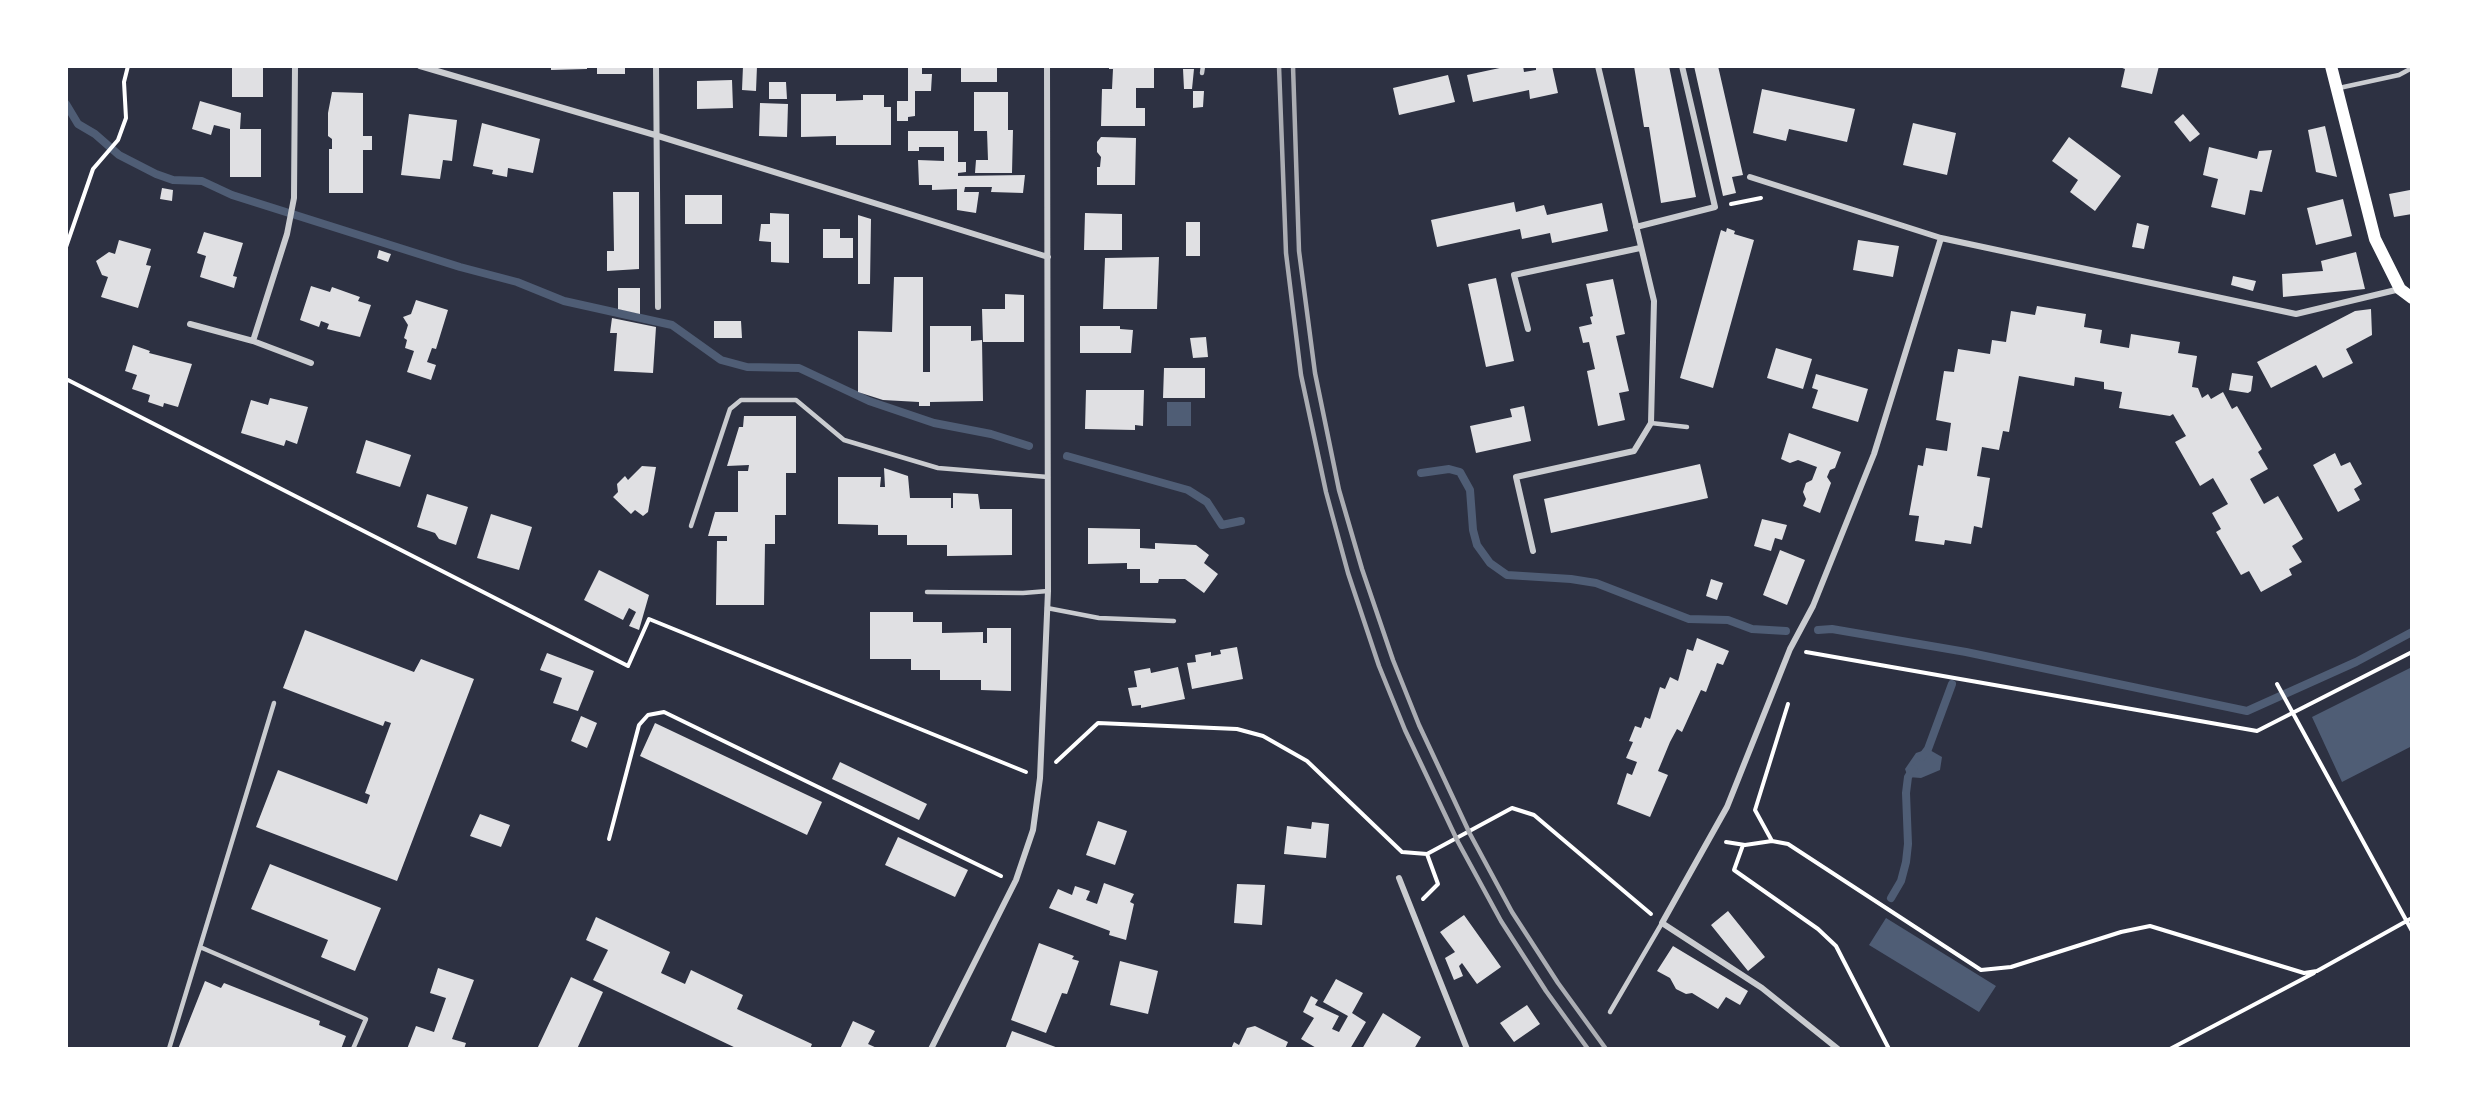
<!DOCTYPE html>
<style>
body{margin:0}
#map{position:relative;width:2478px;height:1115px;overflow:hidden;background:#2d3142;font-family:"Fira Sans",sans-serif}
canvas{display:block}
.frame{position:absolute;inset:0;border:68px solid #fff;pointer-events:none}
</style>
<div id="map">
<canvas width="2478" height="1115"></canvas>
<div class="frame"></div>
</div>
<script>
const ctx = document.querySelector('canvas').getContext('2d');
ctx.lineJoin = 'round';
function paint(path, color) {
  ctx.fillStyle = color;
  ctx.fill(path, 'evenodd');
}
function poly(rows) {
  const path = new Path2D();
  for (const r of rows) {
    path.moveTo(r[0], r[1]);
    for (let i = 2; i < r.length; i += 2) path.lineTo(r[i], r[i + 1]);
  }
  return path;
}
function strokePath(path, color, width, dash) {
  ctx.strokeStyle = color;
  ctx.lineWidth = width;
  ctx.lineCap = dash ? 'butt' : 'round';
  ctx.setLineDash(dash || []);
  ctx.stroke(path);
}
paint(poly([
 [1167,402,1191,402,1191,426,1167,426],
 [2412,667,2412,746,2342,782,2312,717],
 [1928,749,1942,757,1940,770,1921,778,1908,777,1905,769,1916,753],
 [1886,918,1996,986,1979,1012,1869,945]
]), '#4f5d75');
strokePath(poly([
 [66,104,78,124,95,134,119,155,156,174,173,180,202,181,232,195,460,267,517,282,564,301,672,325,721,360,747,367,799,368,869,401,934,423,991,434,1029,446],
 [1067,456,1188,490,1207,502,1222,525,1241,521],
 [1421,473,1449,469,1460,472,1470,490,1473,530,1477,545,1490,563,1507,575,1571,579,1596,583,1689,619,1728,620,1752,629,1786,631],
 [1818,630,1832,629,1966,652,2247,711,2356,662,2412,632],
 [1922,757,1928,749,1952,684],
 [1891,898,1901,881,1906,862,1908,844,1906,793,1908,777,1913,769]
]), '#4f5d75', 8);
paint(poly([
 [232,66,263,66,263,97,232,97],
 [551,66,587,66,587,69,551,70],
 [597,66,625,66,625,74,597,74],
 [743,66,757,66,756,91,742,90],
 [908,66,922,66,922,74,932,74,931,91,915,91,915,116,908,117,908,121,897,121,897,101,908,101],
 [961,66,997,66,997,82,961,82],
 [1109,66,1154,66,1154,88,1136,88,1136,108,1145,108,1145,126,1101,126,1102,89,1112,89,1113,69,1109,69],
 [1509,66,1523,66,1524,72,1536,70,1536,66,1552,66,1558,93,1530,99,1529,90,1473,102,1467,75],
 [1634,66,1669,66,1696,197,1661,203,1649,127,1644,127],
 [1694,66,1718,66,1743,175,1732,177,1736,193,1723,196],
 [2159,66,2152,94,2121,87,2125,69,2117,66],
 [1183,69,1194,69,1192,89,1184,89],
 [1448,75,1455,102,1399,115,1393,88],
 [732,80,733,108,697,109,697,81],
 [769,82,786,82,787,99,769,99],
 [1762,89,1855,109,1847,142,1789,129,1786,141,1753,133],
 [1193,91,1204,91,1203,107,1193,108],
 [332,92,363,93,363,136,372,136,372,150,363,150,363,193,329,193,329,149,332,149,332,139,328,136,328,113],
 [974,92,1008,92,1008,130,1013,130,1012,173,975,173,976,160,988,160,987,131,974,131],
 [801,94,836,94,836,101,863,100,863,95,884,95,884,107,891,107,891,145,836,145,836,136,801,137],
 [200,101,241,113,240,129,261,129,261,177,230,177,230,129,214,125,211,135,192,129],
 [760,103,788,104,787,137,759,136],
 [409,114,457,120,452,161,443,160,440,179,401,175],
 [2183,114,2200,134,2190,142,2174,122],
 [482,123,540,139,533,173,508,168,507,177,492,174,493,170,473,166],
 [1913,123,1956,133,1947,175,1903,165],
 [2325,126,2337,177,2316,172,2308,130],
 [908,131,958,131,958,162,966,162,966,172,958,173,958,176,1025,175,1023,193,991,192,992,187,965,187,964,192,979,192,976,213,957,210,957,189,932,190,932,185,919,185,918,160,944,161,944,147,919,147,919,151,908,151],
 [1101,137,1136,138,1135,185,1097,185,1097,167,1100,167,1101,157,1097,152,1097,142],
 [2069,137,2121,176,2095,211,2070,192,2078,180,2052,161],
 [2209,147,2257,159,2259,151,2272,150,2262,192,2250,190,2245,215,2211,207,2218,179,2203,175],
 [162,188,173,190,172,201,160,199],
 [2410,190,2412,214,2394,217,2389,194],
 [613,192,639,192,639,269,607,271,607,251,614,251],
 [685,195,722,195,722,224,685,224],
 [2343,199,2352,236,2316,245,2307,208],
 [1514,202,1516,212,1544,205,1547,215,1602,203,1608,231,1552,243,1550,233,1522,239,1520,229,1437,247,1431,220],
 [770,213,789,214,789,263,771,262,771,242,759,241,761,224,770,224],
 [1085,213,1122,214,1122,250,1084,250],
 [858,215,871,219,870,284,858,284],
 [1186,222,1200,222,1200,256,1186,256],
 [2137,223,2149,226,2144,249,2132,247],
 [1727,228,1735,231,1734,234,1754,240,1713,388,1680,378,1721,230,1726,232],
 [823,229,840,229,840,238,853,238,853,258,823,258],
 [204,232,243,243,233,276,237,277,234,288,200,277,206,256,197,253],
 [119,240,151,249,146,265,151,266,138,308,101,297,108,277,102,275,96,261,109,252,115,254],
 [1858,240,1899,246,1893,277,1853,270],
 [379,250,391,254,388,262,377,258],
 [2356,252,2365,289,2283,297,2282,274,2323,271,2321,261],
 [1159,257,1157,309,1103,309,1105,258],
 [2233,276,2256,281,2253,291,2231,285],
 [894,277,923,277,923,372,930,372,930,326,971,326,971,341,982,340,983,401,930,402,930,406,919,406,919,402,883,400,858,392,858,331,892,332],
 [1496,278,1514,361,1486,367,1468,284],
 [1613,279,1625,334,1616,336,1629,391,1619,393,1625,420,1598,426,1587,371,1595,369,1589,342,1583,343,1579,327,1592,324,1590,317,1593,316,1586,284],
 [311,286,330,292,332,287,360,297,358,301,371,305,360,337,327,329,329,324,321,321,319,327,300,320],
 [618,288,640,288,640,314,618,309],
 [1005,294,1024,295,1024,342,983,342,982,309,1005,309],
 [416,300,448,310,436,349,432,348,427,362,436,365,431,380,407,372,414,351,405,348,407,340,404,338,408,325,403,317,411,314],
 [2037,306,2086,314,2084,327,2102,330,2100,343,2129,348,2131,334,2180,342,2178,353,2197,356,2192,387,2198,388,2202,398,2208,394,2211,399,2223,392,2232,409,2237,406,2262,449,2258,452,2268,469,2250,479,2264,504,2278,496,2303,539,2292,546,2302,562,2289,569,2292,575,2261,592,2249,571,2241,575,2216,532,2221,529,2212,513,2228,504,2213,478,2200,486,2175,442,2186,436,2173,414,2170,416,2119,408,2122,392,2104,389,2104,382,2075,377,2074,386,2019,376,2009,432,2003,431,1999,450,1982,447,1977,476,1990,478,1982,528,1974,526,1971,544,1945,540,1944,545,1915,541,1919,516,1909,515,1918,465,1923,466,1926,448,1947,451,1951,423,1936,420,1944,371,1954,372,1958,349,1990,354,1992,340,2006,342,2011,311,2035,315],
 [2371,309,2372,335,2346,349,2353,363,2323,378,2316,365,2271,388,2257,362,2355,311],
 [612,318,656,327,653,373,614,371,617,333,610,333],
 [714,321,741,321,742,338,714,338],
 [1080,326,1120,326,1120,329,1133,330,1131,353,1080,353],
 [1206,337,1208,357,1193,358,1190,338],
 [133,345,150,351,149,353,192,364,178,407,164,403,163,407,148,402,150,395,132,389,137,375,125,371],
 [1776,348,1812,359,1803,389,1767,378],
 [1164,368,1205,368,1205,398,1163,398],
 [2232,373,2253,376,2251,391,2248,393,2229,390],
 [1816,374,1868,389,1858,422,1812,408,1818,390,1812,388],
 [1086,390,1144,390,1143,426,1135,425,1135,430,1085,429],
 [270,398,308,407,297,444,286,440,284,446,241,433,251,400,268,405],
 [1524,406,1531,441,1476,453,1470,426,1512,417,1510,409],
 [744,416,796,416,796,473,786,473,786,515,775,515,775,544,765,544,764,605,716,605,717,541,727,541,727,536,708,536,715,512,738,512,738,471,748,471,749,465,727,466,739,427,743,427],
 [1789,433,1841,452,1835,468,1830,470,1827,477,1831,483,1820,513,1803,506,1806,499,1803,492,1806,483,1812,480,1817,467,1798,460,1790,463,1781,459],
 [366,440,411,455,400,487,356,473],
 [2335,453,2341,466,2350,462,2362,484,2354,489,2360,500,2338,512,2313,465],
 [1700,464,1708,498,1551,533,1544,499],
 [642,466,656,467,648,512,643,516,635,510,631,514,613,497,618,492,617,484,625,476,628,480],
 [884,468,908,476,910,498,951,498,951,508,953,508,953,493,978,494,980,509,1012,509,1012,555,947,556,947,545,907,545,907,535,878,535,878,525,838,524,838,477,881,477,880,487,885,487],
 [427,494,468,507,456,545,439,539,435,533,417,527],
 [491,514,532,527,519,570,477,558],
 [1762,519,1787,525,1782,540,1775,538,1771,551,1754,546],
 [1088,528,1140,529,1140,548,1155,549,1155,543,1196,545,1209,555,1204,563,1218,574,1204,593,1185,579,1159,579,1158,583,1140,583,1140,569,1127,569,1127,563,1088,564],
 [1780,550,1805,560,1787,605,1763,595],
 [599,570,649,595,639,630,629,626,636,612,629,608,623,620,584,600],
 [1711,579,1723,583,1717,600,1706,596],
 [870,612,913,612,913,622,942,622,942,633,983,632,983,643,987,643,987,628,1011,628,1011,691,981,690,981,680,940,680,940,670,911,670,911,659,870,659],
 [305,630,414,672,421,659,474,679,397,881,256,827,278,770,367,804,370,795,365,793,391,723,385,721,383,726,283,688],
 [1697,638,1729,651,1723,665,1717,663,1706,692,1701,690,1682,732,1677,729,1670,742,1658,771,1668,775,1650,817,1617,804,1627,773,1632,775,1637,762,1626,758,1633,742,1629,741,1635,726,1641,728,1645,717,1650,719,1660,687,1665,689,1670,677,1678,681,1687,649,1693,651],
 [1237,647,1243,679,1192,689,1187,663,1196,662,1195,655,1211,652,1211,656,1221,654,1220,650],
 [547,653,594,671,578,711,553,703,562,678,540,670],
 [1178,667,1185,699,1141,708,1141,705,1132,706,1128,688,1137,687,1134,671,1150,668,1151,673],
 [581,716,597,723,587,748,571,741],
 [655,723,822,802,807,835,640,756],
 [840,762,927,804,919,820,832,779],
 [480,814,510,825,501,847,470,836],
 [1098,821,1127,831,1115,865,1086,855],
 [1312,822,1329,824,1326,858,1284,854,1287,826,1311,829],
 [898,837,968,870,955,897,885,865],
 [270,864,381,908,355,971,321,957,328,940,251,909],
 [1104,883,1134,894,1130,902,1134,904,1126,940,1109,935,1110,931,1049,908,1058,889,1072,895,1075,886,1090,891,1086,900,1097,904],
 [1237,884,1265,885,1262,925,1234,923],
 [1728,911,1765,957,1748,971,1711,925],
 [1464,915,1501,967,1477,984,1462,963,1459,966,1463,976,1454,980,1445,958,1455,952,1440,932],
 [596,917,670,952,661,973,685,984,691,970,743,995,737,1009,812,1044,810,1049,738,1049,593,980,608,950,586,940],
 [1039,943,1074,956,1072,959,1079,961,1067,994,1062,993,1046,1033,1011,1020],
 [1673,946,1748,991,1740,1005,1726,997,1718,1009,1692,993,1686,994,1676,989,1670,978,1657,971],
 [1120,961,1158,971,1148,1014,1110,1005],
 [438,968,474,980,452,1039,466,1043,464,1049,407,1049,416,1026,434,1032,446,998,430,993],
 [571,977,603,992,577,1049,537,1049],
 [1336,979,1363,993,1352,1013,1366,1022,1350,1049,1318,1049,1301,1039,1314,1018,1303,1012,1311,996,1318,1000,1315,1005,1339,1016,1332,1029,1339,1032,1348,1016,1323,1002],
 [205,981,221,988,224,983,320,1021,319,1025,346,1036,341,1049,178,1049],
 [1527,1005,1540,1024,1514,1042,1500,1023],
 [1383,1013,1421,1037,1414,1049,1362,1049],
 [853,1021,875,1031,868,1044,879,1049,840,1049],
 [1255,1026,1288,1042,1285,1049,1231,1049,1234,1042,1239,1045,1247,1028],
 [1012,1031,1061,1049,1005,1049]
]), '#e0e0e3');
strokePath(poly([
 [1731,204,1761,198],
 [66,247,93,169,118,140,126,118,124,82,128,66],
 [66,379,628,666,649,619,1026,772],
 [1806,652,2257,731,2412,652],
 [2277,684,2412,931],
 [1056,762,1098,723,1237,729,1263,736,1307,761,1402,852,1427,854,1512,808,1534,815,1651,914],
 [609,839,639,725,648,715,664,712,1001,876],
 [1772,841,1755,810,1788,704],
 [1726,842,1745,845,1772,841,1788,844,1981,970,2011,967,2121,932,2150,926,2304,973,2317,971,2412,918],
 [1743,845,1734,870,1818,929,1836,946,1889,1049],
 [1423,899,1438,884,1427,854],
 [2170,1049,2314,973]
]), '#fff', 4);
strokePath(poly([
 [1202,73,1203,66],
 [2339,88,2399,75,2412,68],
 [1651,423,1687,427],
 [691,526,730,409,741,400,796,400,844,440,938,468,1048,477],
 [927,592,1023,593,1048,591],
 [1047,608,1099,618,1174,621],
 [200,947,366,1019,353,1049],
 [1610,1012,1662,923],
 [169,1049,274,703]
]), '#caccd0', 4.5);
strokePath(poly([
 [420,66,655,135,1048,257],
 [656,66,658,307],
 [1750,177,1941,238,2296,314,2400,289],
 [1636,227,1715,207,1682,66],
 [190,324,253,341,287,234,294,198,295,66],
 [1528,329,1514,275,1640,248],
 [253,341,311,363],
 [1533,551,1516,477,1634,451,1651,423,1654,301,1598,66],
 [1399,878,1467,1049],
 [931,1049,1016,880,1033,830,1040,778,1048,591,1047,66],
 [1838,1049,1762,988,1662,923,1727,807,1790,649,1813,606,1874,454,1941,238]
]), '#caccd0', 6);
strokePath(poly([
 [2331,66,2375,239,2400,289,2412,298]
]), '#fff', 12);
strokePath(poly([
 [1279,66,1286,253,1301,375,1326,492,1348,573,1379,666,1405,730,1458,842,1501,921,1546,991,1588,1049],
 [1293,66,1299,251,1315,373,1339,490,1362,569,1393,660,1419,725,1470,834,1512,912,1558,983,1606,1049]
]), '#abadb3', 4.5);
</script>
